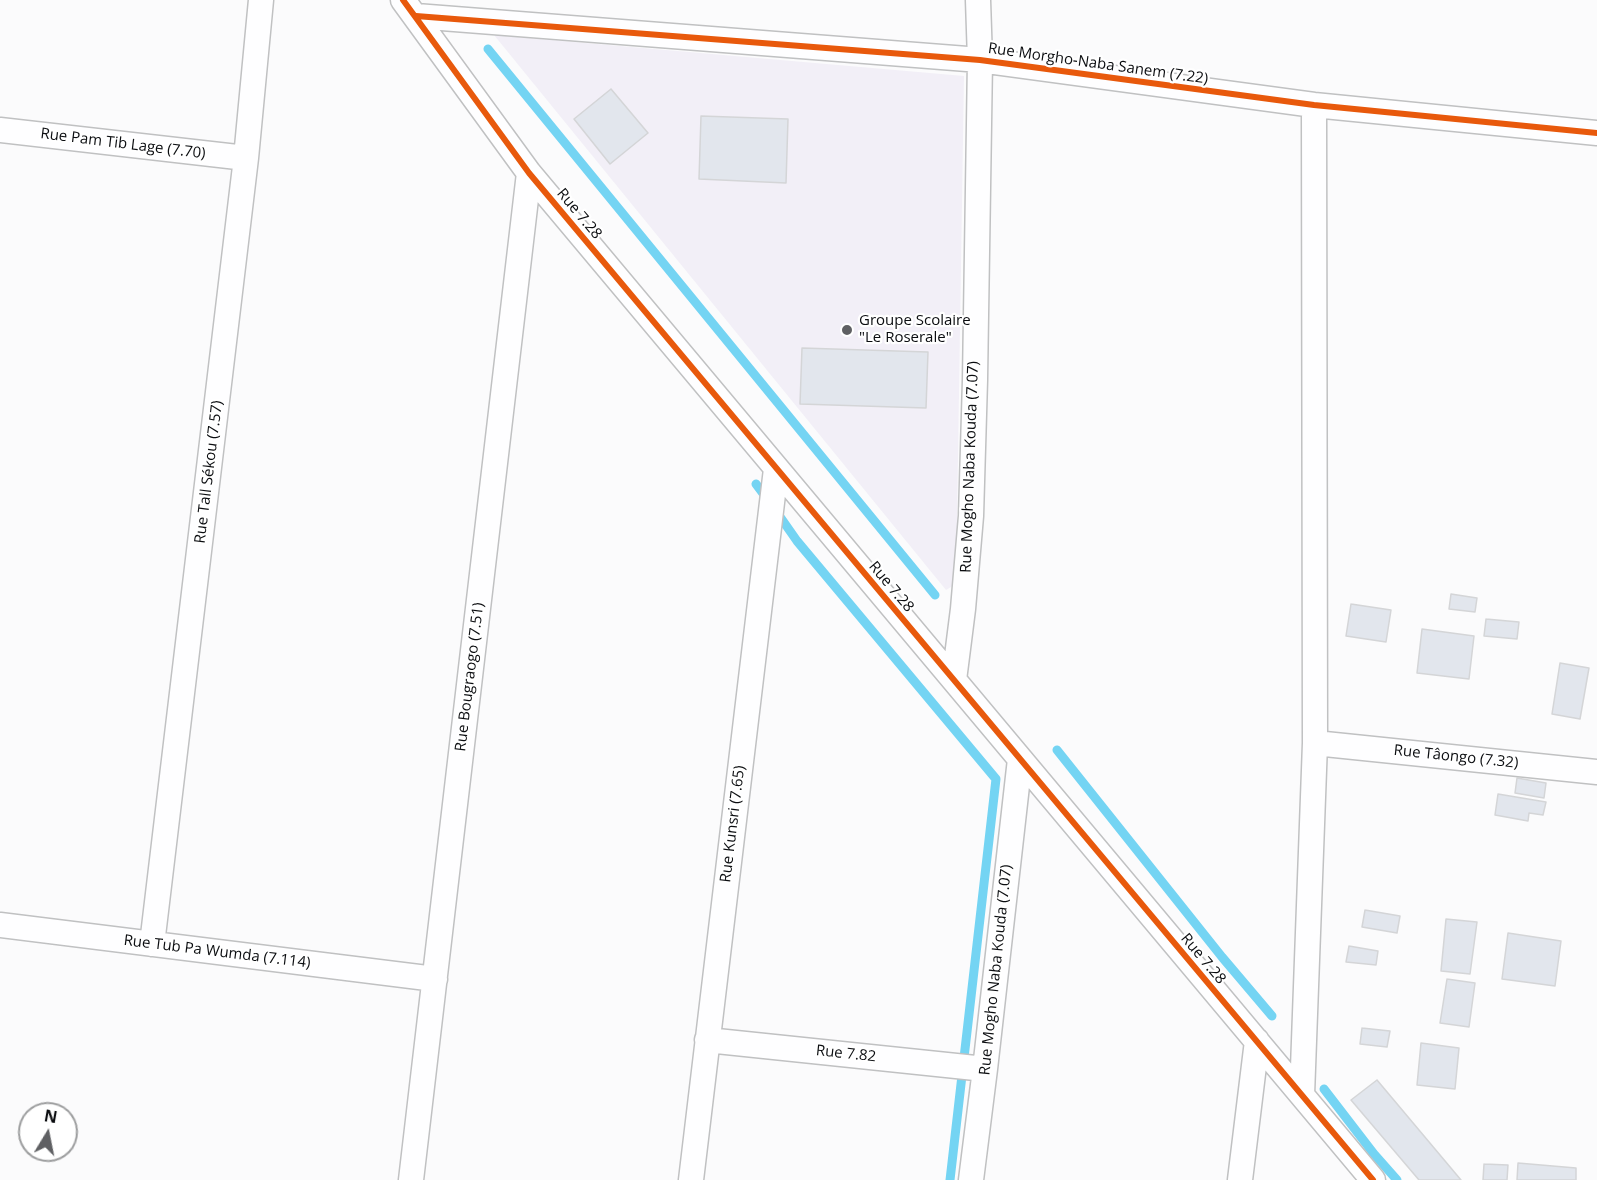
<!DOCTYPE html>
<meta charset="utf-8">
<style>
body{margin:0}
#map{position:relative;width:1597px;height:1180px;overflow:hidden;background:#fbfbfc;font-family:"Open Sans",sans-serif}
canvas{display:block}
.north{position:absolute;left:18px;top:1102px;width:60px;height:60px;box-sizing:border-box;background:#fff;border:2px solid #9d9e9f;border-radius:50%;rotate:10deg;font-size:16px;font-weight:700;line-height:24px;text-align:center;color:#0b0d10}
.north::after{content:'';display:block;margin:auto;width:21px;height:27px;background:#5f6063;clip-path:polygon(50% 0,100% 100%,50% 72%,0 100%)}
</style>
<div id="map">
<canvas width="1597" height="1180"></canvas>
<div class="north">N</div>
</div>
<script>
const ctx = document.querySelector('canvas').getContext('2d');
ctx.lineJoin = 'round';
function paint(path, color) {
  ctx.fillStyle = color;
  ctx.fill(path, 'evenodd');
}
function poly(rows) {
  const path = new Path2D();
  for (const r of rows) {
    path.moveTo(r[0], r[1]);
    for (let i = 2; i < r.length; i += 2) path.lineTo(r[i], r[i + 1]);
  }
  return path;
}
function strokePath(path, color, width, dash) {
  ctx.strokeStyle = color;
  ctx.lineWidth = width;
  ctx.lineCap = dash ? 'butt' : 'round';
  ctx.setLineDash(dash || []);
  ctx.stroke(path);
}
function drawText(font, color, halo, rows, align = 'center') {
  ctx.font = font + ' "Open Sans",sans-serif';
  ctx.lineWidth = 4.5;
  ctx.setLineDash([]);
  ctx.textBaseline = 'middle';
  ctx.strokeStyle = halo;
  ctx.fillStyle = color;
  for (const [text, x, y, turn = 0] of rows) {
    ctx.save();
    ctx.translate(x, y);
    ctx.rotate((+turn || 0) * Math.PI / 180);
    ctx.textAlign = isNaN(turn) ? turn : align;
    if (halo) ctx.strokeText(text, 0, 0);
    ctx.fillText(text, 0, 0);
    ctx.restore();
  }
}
paint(poly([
 [494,35,964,76,956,584,946,590]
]), '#f2eff7');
strokePath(poly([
 [488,49,935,595],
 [756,484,768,500],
 [776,511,797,541,996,779,950,1180],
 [1057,750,1222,957,1272,1016],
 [1324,1089,1374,1154,1397,1180]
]), '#74d4f3', 9);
const building = poly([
 [611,89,648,133,610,164,574,119,611,89],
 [701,116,788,119,786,183,699,179,701,116],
 [802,348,928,352,926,408,800,404,802,348],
 [1451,594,1477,598,1475,612,1449,609,1451,594],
 [1351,604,1391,610,1386,642,1346,636,1351,604],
 [1486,619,1519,622,1517,639,1484,636,1486,619],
 [1422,629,1474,636,1469,679,1417,673,1422,629],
 [1560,663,1589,668,1580,719,1552,714,1560,663],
 [1517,778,1546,783,1544,798,1515,793,1517,778],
 [1498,794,1546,802,1543,815,1529,813,1528,821,1495,815,1498,794],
 [1365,910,1400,916,1397,933,1362,927,1365,910],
 [1446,919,1477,922,1470,974,1441,971,1446,919],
 [1508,933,1561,941,1555,986,1502,979,1508,933],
 [1349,946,1378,951,1376,965,1346,962,1349,946],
 [1447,979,1475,983,1469,1027,1440,1023,1447,979],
 [1362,1028,1390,1031,1387,1047,1360,1044,1362,1028],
 [1421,1043,1459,1048,1455,1089,1417,1085,1421,1043],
 [1377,1080,1461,1180,1419,1180,1351,1100,1377,1080],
 [1518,1163,1576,1168,1576,1180,1517,1180,1518,1163],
 [1484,1164,1508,1165,1507,1180,1483,1180,1484,1164]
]);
paint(building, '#e2e6ed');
strokePath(building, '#d4d5d7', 1.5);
const minor = poly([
 [403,0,529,173,1373,1180],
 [416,16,980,60,1314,105,1597,133],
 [0,130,246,158],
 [954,680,963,609,971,516,975,380,980,60,978,0],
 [1315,743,1597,772],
 [0,925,435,979],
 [152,944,246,158,261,0],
 [707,1040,985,1069],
 [1302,1095,1315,743,1314,105],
 [411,1180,529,173],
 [691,1180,776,469],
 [971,1180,985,1069,1020,759],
 [1240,1180,1257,1041]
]);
strokePath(minor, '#c0c1c2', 27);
strokePath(minor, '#fefeff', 24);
strokePath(poly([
 [403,0,529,173,1373,1180],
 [416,16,980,60,1314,105,1597,133]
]), '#e8590c', 6);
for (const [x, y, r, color] of [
 [847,330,6,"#5f6063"]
]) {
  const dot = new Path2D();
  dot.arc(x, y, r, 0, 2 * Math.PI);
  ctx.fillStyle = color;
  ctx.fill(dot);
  strokePath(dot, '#fff', 2);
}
drawText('15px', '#0b0d10', '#fff', [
 ["Rue Morgho-Naba Sanem (7.22)",1098,64,8],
 ["Rue Pam Tib Lage (7.70)",123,144,7],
 ["Rue 7.28",579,214,50],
 ["Rue Mogho Naba Kouda (7.07)",970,467,-88],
 ["Rue Tall Sékou (7.57)",209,472,-83],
 ["Rue 7.28",891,587,50],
 ["Rue Bougraogo (7.51)",470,677,-83],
 ["Rue Tâongo (7.32)",1456,757,6],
 ["Rue Kunsri (7.65)",733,824,-83],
 ["Rue Tub Pa Wumda (7.114)",217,952,7],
 ["Rue 7.28",1203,959,50],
 ["Rue Mogho Naba Kouda (7.07)",996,970,-84],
 ["Rue 7.82",846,1054,6]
]);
drawText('15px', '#0b0d10', '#fff', [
 ["Groupe Scolaire",859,321],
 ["\"Le Roserale\"",859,338]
], 'left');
</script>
